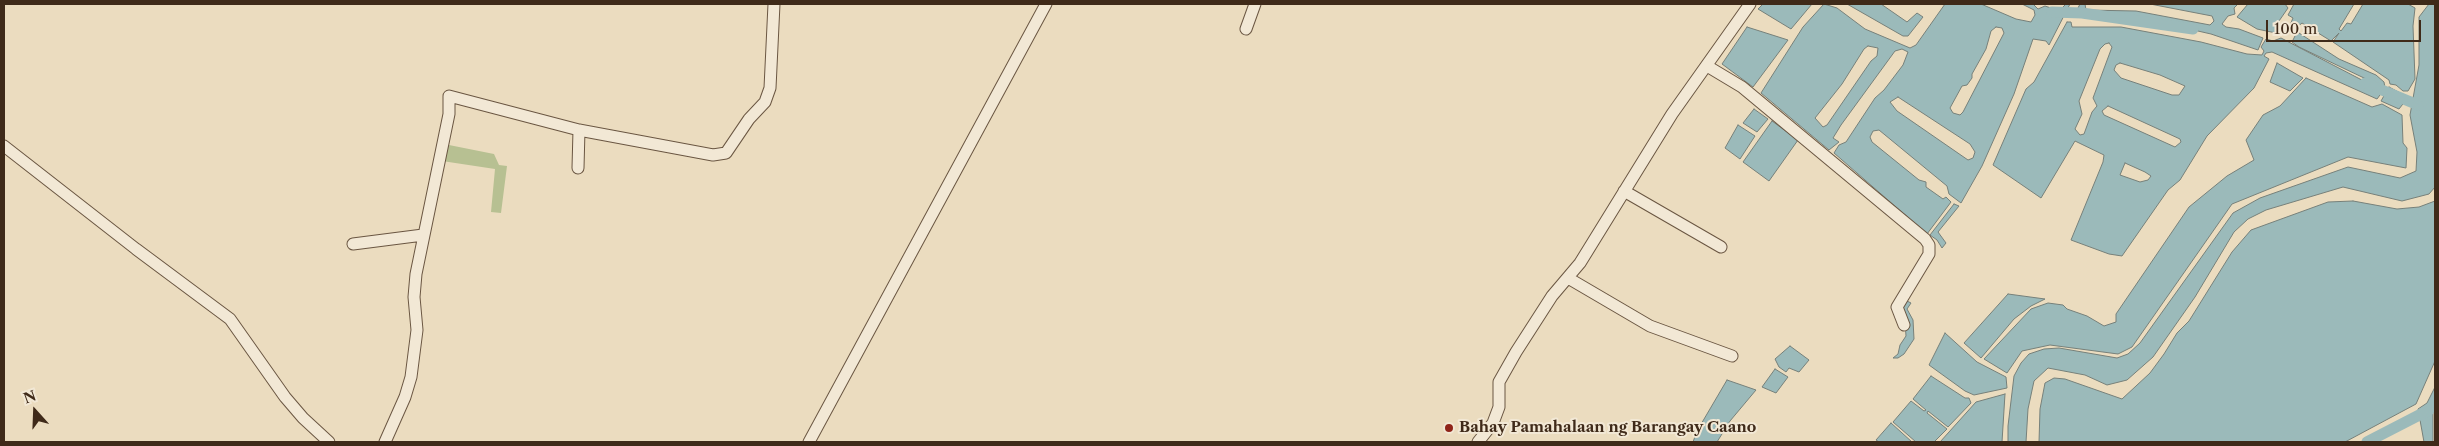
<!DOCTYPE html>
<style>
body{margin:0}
#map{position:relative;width:2439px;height:446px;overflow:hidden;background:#ebdcbf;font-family:"Libre Caslon Text",serif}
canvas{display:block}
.frame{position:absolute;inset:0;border:5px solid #3f2a19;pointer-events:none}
.north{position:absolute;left:10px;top:386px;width:50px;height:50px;-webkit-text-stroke:4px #f2e8d5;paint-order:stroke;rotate:340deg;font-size:14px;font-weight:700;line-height:20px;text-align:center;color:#3f2a19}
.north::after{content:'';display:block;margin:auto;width:18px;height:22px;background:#3f2a19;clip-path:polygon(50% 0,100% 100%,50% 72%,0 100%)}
.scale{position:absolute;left:2266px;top:20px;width:155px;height:22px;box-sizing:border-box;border:2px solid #3f2a19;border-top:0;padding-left:6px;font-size:15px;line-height:18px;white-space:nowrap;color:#3f2a19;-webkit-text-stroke:4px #f2e8d5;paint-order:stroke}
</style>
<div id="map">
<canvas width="2439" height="446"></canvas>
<div class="frame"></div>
<div class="north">N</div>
<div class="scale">100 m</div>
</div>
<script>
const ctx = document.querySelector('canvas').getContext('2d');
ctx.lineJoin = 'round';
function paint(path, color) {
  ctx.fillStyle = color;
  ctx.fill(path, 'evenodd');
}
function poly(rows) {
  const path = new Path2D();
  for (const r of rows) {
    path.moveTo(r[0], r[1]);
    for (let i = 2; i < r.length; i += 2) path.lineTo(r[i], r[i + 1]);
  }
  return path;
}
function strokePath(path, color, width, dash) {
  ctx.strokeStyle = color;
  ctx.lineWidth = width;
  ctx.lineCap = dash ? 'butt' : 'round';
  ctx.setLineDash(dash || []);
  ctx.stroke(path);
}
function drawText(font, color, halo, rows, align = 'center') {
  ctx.font = font + ' "Libre Caslon Text",serif';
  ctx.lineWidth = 4;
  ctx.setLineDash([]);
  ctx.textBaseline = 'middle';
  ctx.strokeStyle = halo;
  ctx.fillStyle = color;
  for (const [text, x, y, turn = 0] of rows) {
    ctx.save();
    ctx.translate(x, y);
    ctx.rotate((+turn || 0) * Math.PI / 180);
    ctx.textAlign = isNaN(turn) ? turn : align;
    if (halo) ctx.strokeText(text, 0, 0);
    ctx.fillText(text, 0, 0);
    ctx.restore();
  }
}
paint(poly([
 [444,144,494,154,499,165,507,166,501,213,491,212,495,169,442,161]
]), '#b7c092');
const water = poly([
 [1763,4,1812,4,1791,29,1758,9,1763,4],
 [1824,4,1837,8,1865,29,1910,48,1916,45,1945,4,1981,4,2016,19,2031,22,2035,15,2034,10,2022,4,2033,4,2038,9,2045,6,2057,10,2062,8,2066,4,2070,4,2049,45,2046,41,2033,39,2014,94,1982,166,1961,203,1949,194,1947,186,1879,130,1873,131,1870,137,1872,142,1919,180,1926,182,1926,187,1943,199,1946,197,1951,202,1927,234,1834,153,1839,145,1846,142,1875,98,1884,90,1903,65,1908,52,1902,49,1895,51,1841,125,1833,138,1839,142,1829,150,1761,93,1803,27,1824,4],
 [1996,27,2002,28,2004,33,1963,112,1960,115,1953,113,1950,108,1962,86,1967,85,1972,78,1972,74,1986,49,1991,31,1996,27],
 [1868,46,1878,48,1877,56,1871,61,1827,125,1823,127,1815,118,1842,84,1864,49,1868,46],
 [1898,97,1970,144,1975,152,1973,158,1968,160,1897,111,1890,102,1898,97],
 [1847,4,1881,4,1907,22,1917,13,1923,17,1908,36,1903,36,1847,4],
 [2080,4,2085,4,2086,10,2136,11,2210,25,2214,21,2212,16,2150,4,2238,4,2234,8,2235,14,2228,16,2222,24,2226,27,2239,29,2263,38,2258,50,2211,34,2163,23,2133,19,2074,16,2080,4],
 [2248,4,2285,4,2288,8,2279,21,2276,33,2257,29,2237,17,2248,4],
 [2294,4,2354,4,2339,29,2341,31,2347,23,2351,24,2363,4,2408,4,2415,8,2413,26,2415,79,2408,91,2403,91,2396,85,2390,84,2389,80,2333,42,2339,33,2331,41,2302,23,2296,28,2290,25,2293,18,2288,15,2294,4],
 [2429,4,2435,4,2435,187,2429,194,2402,201,2343,187,2266,210,2248,219,2234,232,2195,297,2153,357,2127,380,2107,385,2085,375,2048,368,2034,381,2028,409,2026,442,2008,442,2008,426,2014,376,2021,363,2029,354,2044,349,2059,348,2117,358,2128,354,2140,343,2233,213,2260,198,2348,167,2400,178,2416,171,2417,152,2410,115,2419,65,2419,17,2429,4],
 [2067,22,2071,22,2072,27,2121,27,2201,42,2247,54,2262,55,2264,51,2261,47,2266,39,2273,41,2281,38,2383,91,2377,99,2272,52,2266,53,2264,56,2269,59,2254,88,2207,136,2180,180,2168,190,2122,256,2109,254,2071,240,2103,162,2104,155,2075,141,2041,198,1993,165,2026,89,2034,82,2067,22],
 [2109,43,2112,47,2093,98,2097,106,2092,112,2084,134,2080,135,2075,129,2082,114,2079,101,2100,49,2105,44,2109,43],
 [2120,63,2160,75,2185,86,2179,95,2172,95,2121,78,2114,70,2116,65,2120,63],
 [2108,106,2180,139,2181,142,2175,147,2104,115,2102,111,2108,106],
 [2125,163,2145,172,2151,176,2148,180,2140,182,2120,175,2125,163],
 [1747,27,1788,40,1753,87,1722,64,1747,27],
 [2299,33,2339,59,2376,75,2384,82,2385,88,2299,47,2292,42,2296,34,2299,33],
 [2277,63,2303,78,2290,91,2270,82,2277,63],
 [2306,78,2372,107,2382,104,2402,115,2403,143,2407,148,2406,168,2348,157,2232,204,2132,347,2118,354,2050,345,2022,351,2007,373,1984,359,2031,309,2048,303,2063,305,2067,309,2087,316,2104,326,2116,322,2116,314,2189,207,2227,176,2254,160,2246,140,2263,115,2280,106,2306,78],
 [2389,87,2404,95,2406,100,2399,109,2381,101,2389,87],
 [1754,109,1768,119,1757,132,1743,123,1754,109],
 [1772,121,1798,140,1769,181,1743,162,1772,121],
 [1738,125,1755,136,1740,159,1725,148,1738,125],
 [2353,201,2397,209,2419,207,2435,201,2435,361,2416,404,2345,442,2039,442,2040,409,2045,383,2054,378,2065,379,2122,399,2150,373,2164,354,2177,333,2189,321,2232,252,2251,230,2328,202,2353,201],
 [1954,204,1959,206,1938,232,1946,243,1942,248,1937,240,1930,235,1954,204],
 [2008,294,2045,299,2031,306,2014,319,1981,358,1964,343,2008,294],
 [1903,299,1911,303,1907,309,1913,320,1914,339,1904,354,1898,358,1893,358,1898,354,1900,345,1906,336,1905,321,1900,308,1903,299],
 [1945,333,1977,362,2006,377,2007,388,1974,395,1965,391,1929,365,1945,333],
 [1790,346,1809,360,1799,372,1789,368,1786,372,1779,367,1775,359,1790,346],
 [1775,369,1788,377,1776,393,1762,387,1775,369],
 [1931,376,1965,398,1969,398,1971,403,1948,427,1928,411,1927,413,1947,429,1934,442,1916,442,1893,422,1911,401,1924,411,1926,410,1913,399,1931,376],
 [1727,380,1756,390,1730,421,1717,442,1693,442,1697,431,1727,380],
 [2435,387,2435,407,2433,413,2433,442,2424,442,2418,409,2427,403,2435,387],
 [2005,394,2002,442,1940,442,1976,402,2005,394],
 [1891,423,1912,442,1879,442,1876,440,1891,423]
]);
paint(water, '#9bbaba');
strokePath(water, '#76807a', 1);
strokePath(poly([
 [2052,12,2082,13,2193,29],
 [2365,83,2418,105],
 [2367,442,2429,410]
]), '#9bbaba', 11);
const street = poly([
 [1246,29,1255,4],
 [1707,66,1742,87,1925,239,1929,245,1929,254,1897,307,1904,325],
 [4,146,136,249,230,319,285,397,303,418,329,442],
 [578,168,579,130],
 [1624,191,1721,247],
 [353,244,423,235],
 [1568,278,1650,326,1732,356],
 [385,442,405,397,411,377,417,330,414,297,416,274,449,114,449,96,579,130,713,155,726,153,749,119,765,102,770,88,774,4],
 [809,442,1046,4],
 [1478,442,1493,423,1499,407,1499,382,1516,352,1552,296,1580,263,1672,114,1750,4]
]);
strokePath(street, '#6a5642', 13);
strokePath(street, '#f2e8d5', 11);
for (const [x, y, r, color] of [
 [1449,428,5,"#8f2418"]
]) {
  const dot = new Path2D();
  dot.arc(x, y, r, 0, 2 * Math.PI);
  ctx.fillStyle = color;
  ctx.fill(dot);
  strokePath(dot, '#f2e8d5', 2);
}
drawText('bold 15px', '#3f2a19', '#f2e8d5', [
 ["Bahay Pamahalaan ng Barangay Caano",1459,428]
], 'left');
</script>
